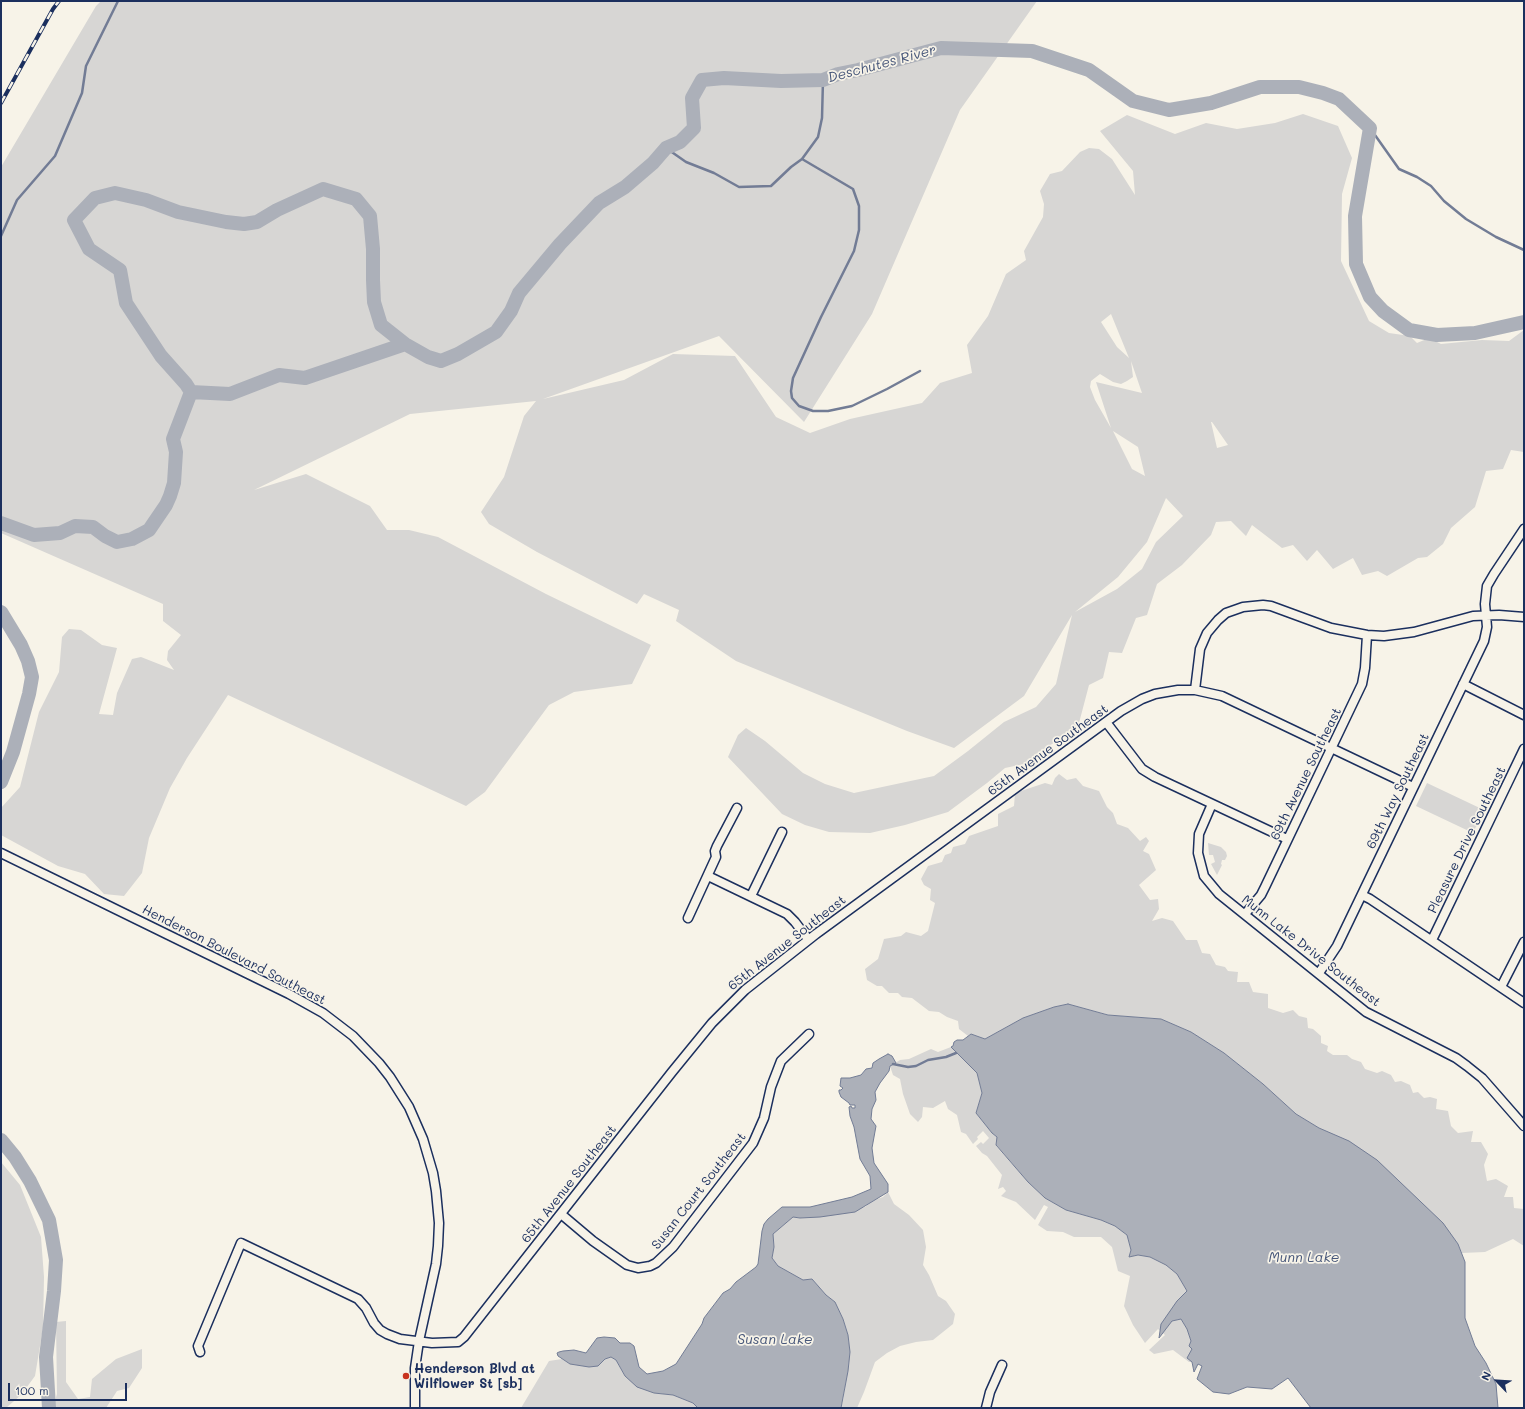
<!DOCTYPE html>
<style>
body{margin:0}
#map{position:relative;width:1525px;height:1409px;overflow:hidden;background:#f7f3e8;font-family:Mali,sans-serif}
canvas{display:block}
.frame{position:absolute;inset:0;border:2px solid #1b2f5e;pointer-events:none}
.north{position:absolute;left:1477px;top:1361px;width:40px;height:40px;-webkit-text-stroke:3px #f7f3e8;paint-order:stroke;rotate:295deg;font-size:11px;font-weight:700;line-height:16px;text-align:center;color:#1b2f5e}
.north::after{content:'';display:block;margin:auto;width:14px;height:18px;background:#1b2f5e;clip-path:polygon(50% 0,100% 100%,50% 72%,0 100%)}
.scale{position:absolute;left:8px;top:1383px;width:119px;height:18px;box-sizing:border-box;border:2px solid #1b2f5e;border-top:0;padding-left:5px;font-size:12px;line-height:14px;white-space:nowrap;color:#1b2f5e;-webkit-text-stroke:3px #f7f3e8;paint-order:stroke}
</style>
<div id="map">
<canvas width="1525" height="1409"></canvas>
<div class="frame"></div>
<div class="north">N</div>
<div class="scale">100 m</div>
</div>
<script>
const ctx = document.querySelector('canvas').getContext('2d');
ctx.lineJoin = 'round';
function paint(path, color) {
  ctx.fillStyle = color;
  ctx.fill(path, 'evenodd');
}
function poly(rows) {
  const path = new Path2D();
  for (const r of rows) {
    path.moveTo(r[0], r[1]);
    for (let i = 2; i < r.length; i += 2) path.lineTo(r[i], r[i + 1]);
  }
  return path;
}
function strokePath(path, color, width, dash) {
  ctx.strokeStyle = color;
  ctx.lineWidth = width;
  ctx.lineCap = dash ? 'butt' : 'round';
  ctx.setLineDash(dash || []);
  ctx.stroke(path);
}
function drawText(font, color, halo, rows, align = 'center') {
  ctx.font = font + ' Mali,sans-serif';
  ctx.lineWidth = 3.5;
  ctx.setLineDash([]);
  ctx.textBaseline = 'middle';
  ctx.strokeStyle = halo;
  ctx.fillStyle = color;
  for (const [text, x, y, turn = 0] of rows) {
    ctx.save();
    ctx.translate(x, y);
    ctx.rotate((+turn || 0) * Math.PI / 180);
    ctx.textAlign = isNaN(turn) ? turn : align;
    if (halo) ctx.strokeText(text, 0, 0);
    ctx.fillText(text, 0, 0);
    ctx.restore();
  }
}
paint(poly([
 [101,1,1037,1,960,110,872,314,804,422,719,336,543,399,624,380,673,354,735,356,776,417,810,433,850,419,922,403,940,383,972,373,967,345,988,316,1006,274,1026,260,1024,251,1043,217,1044,204,1040,191,1050,174,1062,171,1080,152,1089,148,1099,149,1112,159,1135,195,1133,171,1100,131,1127,115,1175,134,1206,123,1237,129,1275,123,1303,114,1338,126,1352,158,1342,194,1341,261,1369,321,1389,333,1410,336,1417,343,1429,338,1441,344,1482,340,1509,341,1524,330,1524,452,1511,450,1503,469,1486,471,1475,507,1451,528,1443,544,1427,557,1418,558,1387,576,1378,571,1362,575,1353,558,1333,569,1317,550,1307,561,1293,545,1282,548,1252,525,1246,536,1231,521,1216,522,1211,535,1182,565,1157,584,1147,615,1136,618,1122,653,1109,652,1103,678,1089,685,1079,723,1065,736,1039,752,1024,764,1005,768,987,783,948,812,905,825,870,833,829,832,805,825,782,814,728,757,738,735,746,728,765,741,803,773,825,784,854,793,934,776,968,751,1004,722,1036,707,1056,684,1072,615,1024,696,954,748,907,731,736,661,676,621,679,610,644,594,637,604,537,552,489,524,481,512,504,477,524,416,536,401,410,414,254,490,306,474,370,506,387,530,409,530,438,537,546,594,651,645,632,684,574,692,549,705,485,792,466,806,228,695,187,758,170,788,149,838,142,873,124,896,104,894,85,874,58,866,1,835,1,808,20,787,39,712,59,672,62,637,69,629,81,630,102,645,117,648,99,714,113,715,117,693,132,659,141,657,174,670,167,660,168,651,181,635,163,621,163,604,1,533,1,167,96,6],
 [1111,314,1129,358,1117,347,1101,322],
 [1131,361,1142,393,1096,382,1111,428,1095,400,1090,387,1091,381,1100,374,1113,382,1121,384,1127,381,1133,377],
 [1211,422,1212,422,1228,445,1217,448],
 [1113,431,1138,447,1145,476,1132,469],
 [1166,498,1183,516,1156,542,1142,569,1117,589,1075,612,1118,577,1147,542],
 [1059,774,1067,780,1076,778,1083,786,1099,791,1107,807,1113,813,1117,824,1128,828,1140,841,1146,837,1149,841,1143,851,1149,854,1156,870,1139,885,1150,900,1158,899,1159,909,1152,921,1162,918,1173,921,1186,940,1197,940,1202,953,1210,954,1216,965,1225,967,1228,971,1238,972,1237,982,1249,982,1253,992,1268,994,1268,1008,1283,1013,1293,1010,1299,1016,1307,1018,1308,1028,1313,1029,1321,1036,1321,1043,1328,1046,1327,1051,1333,1055,1347,1055,1352,1059,1361,1062,1365,1069,1377,1073,1382,1071,1391,1075,1395,1082,1401,1081,1410,1085,1413,1093,1418,1092,1424,1098,1430,1097,1437,1099,1436,1109,1448,1111,1451,1126,1458,1133,1473,1131,1471,1142,1481,1142,1488,1154,1484,1165,1487,1181,1496,1179,1508,1186,1504,1197,1513,1197,1514,1208,1524,1209,1524,1246,1513,1239,1485,1252,1462,1253,1458,1244,1319,1128,1296,1114,1263,1084,1224,1053,1191,1032,1161,1019,1109,1015,1068,1004,1054,1007,1023,1018,985,1039,971,1034,968,1036,959,1029,958,1021,947,1017,939,1012,929,1011,912,998,902,997,898,993,889,993,882,986,877,986,867,980,865,969,878,959,884,939,901,936,906,932,921,936,928,931,935,903,930,900,931,889,924,885,921,879,928,866,942,862,945,855,951,853,953,847,965,844,969,836,998,826,998,814,1014,806,1015,793,1045,783,1052,785,1055,778],
 [1427,783,1484,810,1473,833,1416,806],
 [1208,843,1221,847,1226,852,1227,856,1225,860,1222,860,1221,864,1222,865,1217,875,1211,864,1215,862,1213,855,1209,855],
 [951,1047,977,1073,982,1093,976,1113,992,1133,997,1137,996,1146,1028,1182,1045,1198,1066,1210,1101,1220,1115,1226,1127,1235,1131,1250,1129,1257,1138,1255,1150,1257,1166,1265,1177,1274,1187,1291,1177,1301,1172,1321,1181,1319,1187,1329,1191,1341,1190,1346,1192,1349,1192,1362,1189,1362,1173,1350,1154,1354,1149,1350,1165,1335,1158,1329,1145,1343,1133,1325,1124,1306,1130,1276,1118,1271,1112,1247,1101,1237,1074,1237,1063,1232,1047,1231,1038,1225,1048,1207,1044,1205,1035,1220,1016,1202,1001,1196,1006,1191,1003,1187,998,1189,1002,1175,987,1156,982,1153,976,1146,981,1142,983,1144,989,1138,983,1131,977,1137,978,1139,973,1144,966,1134,961,1132,957,1115,948,1109,945,1101,933,1108,923,1107,922,1117,918,1122,910,1114,903,1094,900,1079,893,1075,890,1066,900,1060,909,1059,931,1049,938,1052],
 [1,1162,20,1185,41,1237,44,1277,43,1328,35,1376,21,1395,6,1408,1,1408],
 [888,1192,894,1204,909,1215,923,1230,926,1247,923,1265,929,1275,938,1296,946,1301,955,1314,953,1324,933,1340,916,1342,900,1346,887,1353,875,1362,864,1392,857,1408,841,1408,843,1400,850,1352,848,1335,843,1319,835,1302,826,1295,812,1279,803,1280,778,1266,772,1258,774,1247,773,1234,793,1217,800,1218,865,1207,872,1201,883,1197],
 [66,1321,66,1382,78,1399,90,1397,92,1379,116,1359,142,1349,142,1368,129,1388,117,1391,106,1408,53,1408,57,1394,56,1322],
 [611,1357,616,1360,625,1376,654,1393,673,1395,693,1403,698,1408,521,1408,549,1361,562,1359,570,1364,598,1366,605,1359]
]), '#d7d6d4');
const water = poly([
 [1068,1004,1108,1015,1161,1019,1191,1032,1224,1053,1263,1084,1296,1114,1319,1128,1349,1141,1377,1160,1443,1223,1458,1244,1465,1262,1465,1318,1475,1346,1486,1363,1496,1384,1498,1408,1311,1408,1288,1378,1272,1389,1247,1387,1229,1394,1213,1392,1197,1379,1202,1366,1198,1364,1194,1372,1192,1362,1187,1358,1192,1349,1189,1346,1191,1341,1187,1329,1181,1319,1172,1321,1159,1338,1161,1324,1177,1301,1187,1291,1177,1274,1166,1265,1150,1257,1138,1255,1129,1257,1131,1250,1127,1235,1115,1226,1101,1220,1066,1210,1045,1198,1028,1182,996,1145,997,1137,992,1133,976,1113,982,1093,977,1073,951,1047,953,1046,954,1042,957,1040,963,1040,971,1034,985,1039,1023,1018,1054,1007,1068,1004],
 [888,1054,892,1056,896,1063,890,1066,889,1071,880,1083,875,1092,876,1100,872,1109,871,1119,876,1126,872,1148,874,1163,888,1184,888,1192,855,1212,820,1217,800,1218,793,1217,773,1234,774,1247,772,1258,778,1266,803,1280,812,1279,826,1295,835,1302,843,1319,848,1335,850,1352,848,1371,841,1408,698,1408,693,1403,673,1395,654,1393,637,1387,625,1376,616,1360,611,1357,605,1359,598,1366,589,1367,570,1364,558,1356,557,1353,559,1352,563,1351,574,1350,586,1353,597,1338,604,1337,615,1338,620,1343,630,1343,634,1346,639,1367,647,1374,663,1371,676,1364,702,1324,704,1318,723,1293,730,1289,736,1282,756,1267,758,1264,762,1231,764,1224,768,1219,782,1207,810,1207,852,1197,871,1189,870,1176,860,1159,854,1127,850,1116,849,1107,851,1106,852,1108,855,1108,855,1105,850,1105,849,1103,841,1097,839,1092,839,1090,841,1090,843,1088,840,1086,841,1078,850,1078,861,1075,866,1069,872,1068,873,1063,879,1059,888,1054]
]);
paint(water, '#acb0b9');
strokePath(water, '#727c95', 1);
strokePath(poly([
 [1370,128,1399,169,1417,177,1431,186,1444,201,1466,219,1496,237,1524,250],
 [666,148,686,162,714,173,739,187,771,186,791,167,802,159,818,137,822,118,823,80],
 [802,159,853,189,859,206,859,230,854,251,821,317,793,378,791,391,792,398,799,406,813,411,828,411,852,406,887,389,920,371],
 [1,236,17,200,55,156,82,93,86,66,118,1],
 [893,1064,908,1067,916,1066,928,1060,946,1057,956,1053]
]), '#727c95', 2.5);
strokePath(poly([
 [191,392,230,394,279,375,305,378,405,344],
 [1,523,34,535,60,533,75,526,93,527,105,536,117,542,132,539,149,530,166,505,170,496,174,483,176,452,173,439,191,392,186,384,161,356,126,303,120,270,89,249,74,220,95,198,115,193,146,200,178,212,226,222,244,224,257,222,277,210,323,189,356,199,370,216,373,249,373,280,374,302,381,325,405,344,428,357,441,361,458,354,496,332,511,311,519,293,560,244,599,203,625,187,653,163,666,148,680,142,694,128,692,98,702,80,724,78,781,81,823,80,838,74,858,70,941,48,1032,51,1089,70,1133,101,1169,110,1211,103,1260,87,1299,87,1323,93,1339,99,1370,128,1355,216,1356,264,1370,297,1383,311,1409,330,1437,335,1475,333,1524,322],
 [1,612,21,645,28,661,32,677,29,694,13,752,1,782],
 [1,1140,15,1157,30,1181,49,1220,56,1260,54,1291,46,1357,49,1408]
]), '#acb0b9', 14);
const minor = poly([
 [1463,684,1524,715],
 [1195,690,1200,649,1207,633,1218,620,1226,613,1243,607,1263,605,1271,606,1331,628,1367,635,1384,636,1414,632,1473,616,1499,615,1524,617],
 [1106,722,1142,769,1155,777,1287,839],
 [1212,804,1199,834,1198,853,1204,876,1219,894,1366,1012,1456,1058,1467,1066,1482,1078,1524,1126],
 [1,853,289,994,323,1013,353,1036,379,1063,390,1077,409,1107,423,1139,433,1173,436,1191,439,1223,438,1246,436,1264,419,1341,415,1368,415,1408],
 [708,876,787,914,795,922,808,939],
 [1362,895,1370,899,1524,1003],
 [751,896,782,832],
 [1245,914,1261,895,1265,887,1362,684,1365,668,1367,635],
 [688,918,716,857,715,851,717,846,737,808],
 [1432,940,1524,749],
 [1319,973,1337,946,1484,641,1487,627,1485,604,1487,586,1494,574,1524,529],
 [1501,987,1524,942],
 [561,1214,593,1241,627,1265,638,1268,650,1266,656,1263,673,1247,753,1143,764,1118,771,1087,781,1061,809,1034],
 [200,1352,198,1346,241,1243,358,1299,366,1308,374,1323,380,1330,387,1334,400,1339,432,1343,458,1342,464,1337,672,1072,712,1023,745,990,816,934,1121,711,1142,699,1155,694,1178,690,1195,690,1222,696,1413,787],
 [986,1408,990,1392,1002,1365]
]);
strokePath(minor, '#1b2f5e', 11);
strokePath(minor, '#f7f3e8', 8);
const rail = poly([
 [1,103,53,9,59,1]
]);
strokePath(rail, '#1b2f5e', 4);
strokePath(rail, '#f7f3e8', 2.5, [8]);
for (const [x, y, r, color] of [
 [406,1376,4,"#c8321e"]
]) {
  const dot = new Path2D();
  dot.arc(x, y, r, 0, 2 * Math.PI);
  ctx.fillStyle = color;
  ctx.fill(dot);
  strokePath(dot, '#f7f3e8', 1.5);
}
drawText('13px', '#1b2f5e', '#f7f3e8', [
 ["65th Avenue Southeast",1048,750,-36],
 ["69th Avenue Southeast",1306,774,-64],
 ["69th Way Southeast",1398,791,-64],
 ["Pleasure Drive Southeast",1467,840,-64],
 ["65th Avenue Southeast",787,943,-38],
 ["Munn Lake Drive Southeast",1311,951,38],
 ["Henderson Boulevard Southeast",234,955,27],
 ["65th Avenue Southeast",569,1184,-52],
 ["Susan Court Southeast",699,1191,-52]
]);
drawText('bold 13px', '#1b2f5e', '#f7f3e8', [
 ["Henderson Blvd at",414,1369],
 ["Wilflower St [sb]",414,1384]
], 'left');
drawText('italic 14px', '#465679', '#f7f3e8', [
 ["Deschutes River",882,64,-15],
 ["Munn Lake",1304,1258],
 ["Susan Lake",775,1340]
]);
</script>
